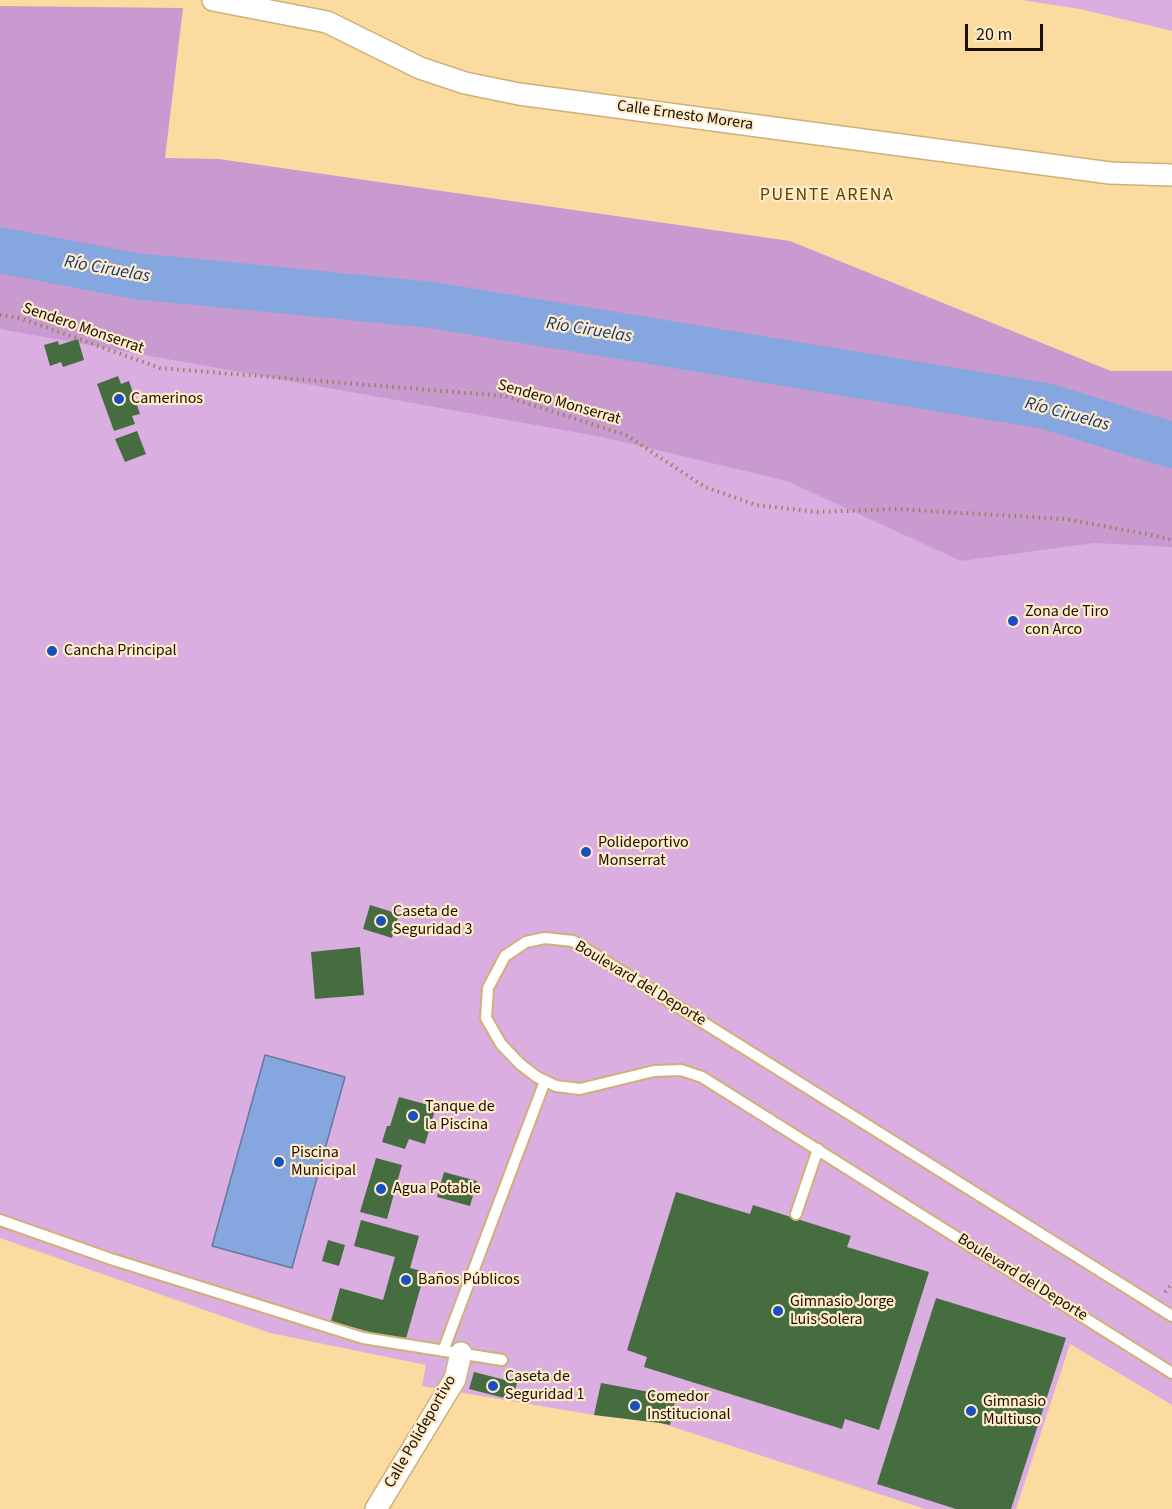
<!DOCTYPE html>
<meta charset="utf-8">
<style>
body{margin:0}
#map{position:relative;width:1172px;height:1509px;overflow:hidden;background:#fcdba1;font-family:"Source Sans 3",sans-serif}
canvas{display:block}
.scale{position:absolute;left:965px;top:24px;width:78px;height:27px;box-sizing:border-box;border:3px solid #1a0f00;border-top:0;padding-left:8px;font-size:18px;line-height:21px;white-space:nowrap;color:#1a0f00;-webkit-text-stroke:4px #feebc9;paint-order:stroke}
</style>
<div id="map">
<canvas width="1172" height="1509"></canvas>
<div class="scale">20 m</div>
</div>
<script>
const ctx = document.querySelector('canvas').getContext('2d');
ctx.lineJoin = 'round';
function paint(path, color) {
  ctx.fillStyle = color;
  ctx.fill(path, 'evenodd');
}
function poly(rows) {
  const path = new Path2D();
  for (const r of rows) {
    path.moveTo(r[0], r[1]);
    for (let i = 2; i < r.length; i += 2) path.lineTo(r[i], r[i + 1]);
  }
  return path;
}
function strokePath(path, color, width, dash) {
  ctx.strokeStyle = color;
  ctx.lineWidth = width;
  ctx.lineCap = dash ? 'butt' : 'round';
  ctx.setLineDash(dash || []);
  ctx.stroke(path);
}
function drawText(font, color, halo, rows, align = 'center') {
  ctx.font = font + ' "Source Sans 3",sans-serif';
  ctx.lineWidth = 4.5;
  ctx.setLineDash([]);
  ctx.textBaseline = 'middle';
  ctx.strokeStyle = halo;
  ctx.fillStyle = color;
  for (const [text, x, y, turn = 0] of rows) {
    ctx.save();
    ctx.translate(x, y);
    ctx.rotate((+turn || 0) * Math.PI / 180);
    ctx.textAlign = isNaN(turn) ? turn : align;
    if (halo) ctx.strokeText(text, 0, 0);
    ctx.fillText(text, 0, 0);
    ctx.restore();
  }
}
paint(poly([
 [1021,0,1172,0,1172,31,1080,9],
 [0,277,1172,467,1172,1405,1070,1344,1016,1509,925,1509,661,1423,594,1415,422,1386,426,1365,270,1333,0,1238]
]), '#dbaee2');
paint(poly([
 [0,6,183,8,165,158,219,159,790,241,1111,371,1172,371,1172,547,1094,543,961,561,787,481,602,437,0,329]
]), '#c99ad0');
const water = poly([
 [265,1055,345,1077,292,1268,212,1246,265,1055]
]);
paint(water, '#86a6e0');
strokePath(water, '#66799d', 1.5);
strokePath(poly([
 [0,250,135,276,432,305,1046,406,1172,445]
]), '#86a6e0', 46);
paint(poly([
 [78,339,84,360,63,367,61,362,50,366,44,345,58,341,59,345],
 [118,376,121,384,129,381,140,414,132,416,135,424,114,431,97,384],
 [137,431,146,454,125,462,115,439],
 [370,905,399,914,392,938,363,929],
 [360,947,364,995,315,999,311,952],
 [399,1097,436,1107,425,1144,409,1139,405,1149,382,1142,387,1126,390,1126],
 [376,1158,402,1165,387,1219,360,1212],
 [444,1172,477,1181,470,1206,437,1197],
 [676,1192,750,1214,753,1205,851,1236,847,1247,929,1272,879,1430,845,1419,842,1429,644,1367,647,1357,627,1350],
 [361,1220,419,1236,410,1268,425,1272,405,1342,331,1321,340,1288,383,1300,395,1257,354,1246],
 [328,1240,345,1245,339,1266,322,1261],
 [936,1298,1066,1338,1011,1509,956,1509,877,1484],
 [474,1372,517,1383,512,1400,469,1389],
 [601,1383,676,1397,670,1425,660,1423,594,1415]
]), '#456d40');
const service = poly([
 [796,1214,818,1149],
 [0,1220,111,1259,363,1338,502,1360],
 [1172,1316,573,941,545,938,526,942,505,956,488,988,486,1018,501,1044,520,1064,537,1077,556,1086,580,1089,654,1071,681,1070,702,1077,1172,1373],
 [443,1351,545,1081]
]);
const minor = poly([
 [213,0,327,22,420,68,465,83,519,94,1110,173,1172,175],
 [376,1509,455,1379,461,1353]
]);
strokePath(service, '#cfb078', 14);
strokePath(minor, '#cfb078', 24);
strokePath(poly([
 [0,315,23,319,160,368,504,396,626,435,705,487,756,505,817,512,897,509,1065,519,1157,536,1172,540],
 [1165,1292,1172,1284]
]), '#98815a', 4, [1.5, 4.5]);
strokePath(service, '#fff', 10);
strokePath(minor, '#fff', 21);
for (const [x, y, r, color] of [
 [119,399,6,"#1850bc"],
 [1013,621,6,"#1850bc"],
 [52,651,6,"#1850bc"],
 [586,852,6,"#1850bc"],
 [381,921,6,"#1850bc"],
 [413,1116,6,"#1850bc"],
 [279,1162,6,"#1850bc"],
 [381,1189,6,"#1850bc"],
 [406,1280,6,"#1850bc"],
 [778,1311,6,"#1850bc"],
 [493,1386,6,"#1850bc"],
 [635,1406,6,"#1850bc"],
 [971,1411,6,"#1850bc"]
]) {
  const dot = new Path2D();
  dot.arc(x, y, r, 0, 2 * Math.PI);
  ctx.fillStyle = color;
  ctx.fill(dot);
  strokePath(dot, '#feebc9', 2);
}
drawText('16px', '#1a0f00', '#feebc9', [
 ["Calle Ernesto Morera",685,116,8],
 ["Sendero Monserrat",83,329,19],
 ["Sendero Monserrat",559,403,16],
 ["Boulevard del Deporte",640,984,31],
 ["Boulevard del Deporte",1022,1278,32],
 ["Calle Polideportivo",421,1432,-60]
]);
drawText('16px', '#1a0f00', '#feebc9', [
 ["Camerinos",131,399],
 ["Zona de Tiro",1025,612],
 ["con Arco",1025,630],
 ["Cancha Principal",64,651],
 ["Polideportivo",598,843],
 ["Monserrat",598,861],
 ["Caseta de",393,912],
 ["Seguridad 3",393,930],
 ["Tanque de",425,1107],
 ["la Piscina",425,1125],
 ["Piscina",291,1153],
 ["Municipal",291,1171],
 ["Agua Potable",393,1189],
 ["Baños Públicos",418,1280],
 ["Gimnasio Jorge",790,1302],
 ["Luis Solera",790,1320],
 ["Caseta de",505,1377],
 ["Seguridad 1",505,1395],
 ["Comedor",647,1397],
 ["Institucional",647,1415],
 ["Gimnasio",983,1402],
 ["Multiuso",983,1420]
], 'left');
ctx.letterSpacing = '1.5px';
drawText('18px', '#5d4200', '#feebc9', [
 ["PUENTE ARENA",827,196]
]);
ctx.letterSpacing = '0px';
drawText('italic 18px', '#14377a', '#feebc9', [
 ["Río Ciruelas",107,270,10],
 ["Río Ciruelas",589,331,9],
 ["Río Ciruelas",1067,415,15]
]);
</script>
